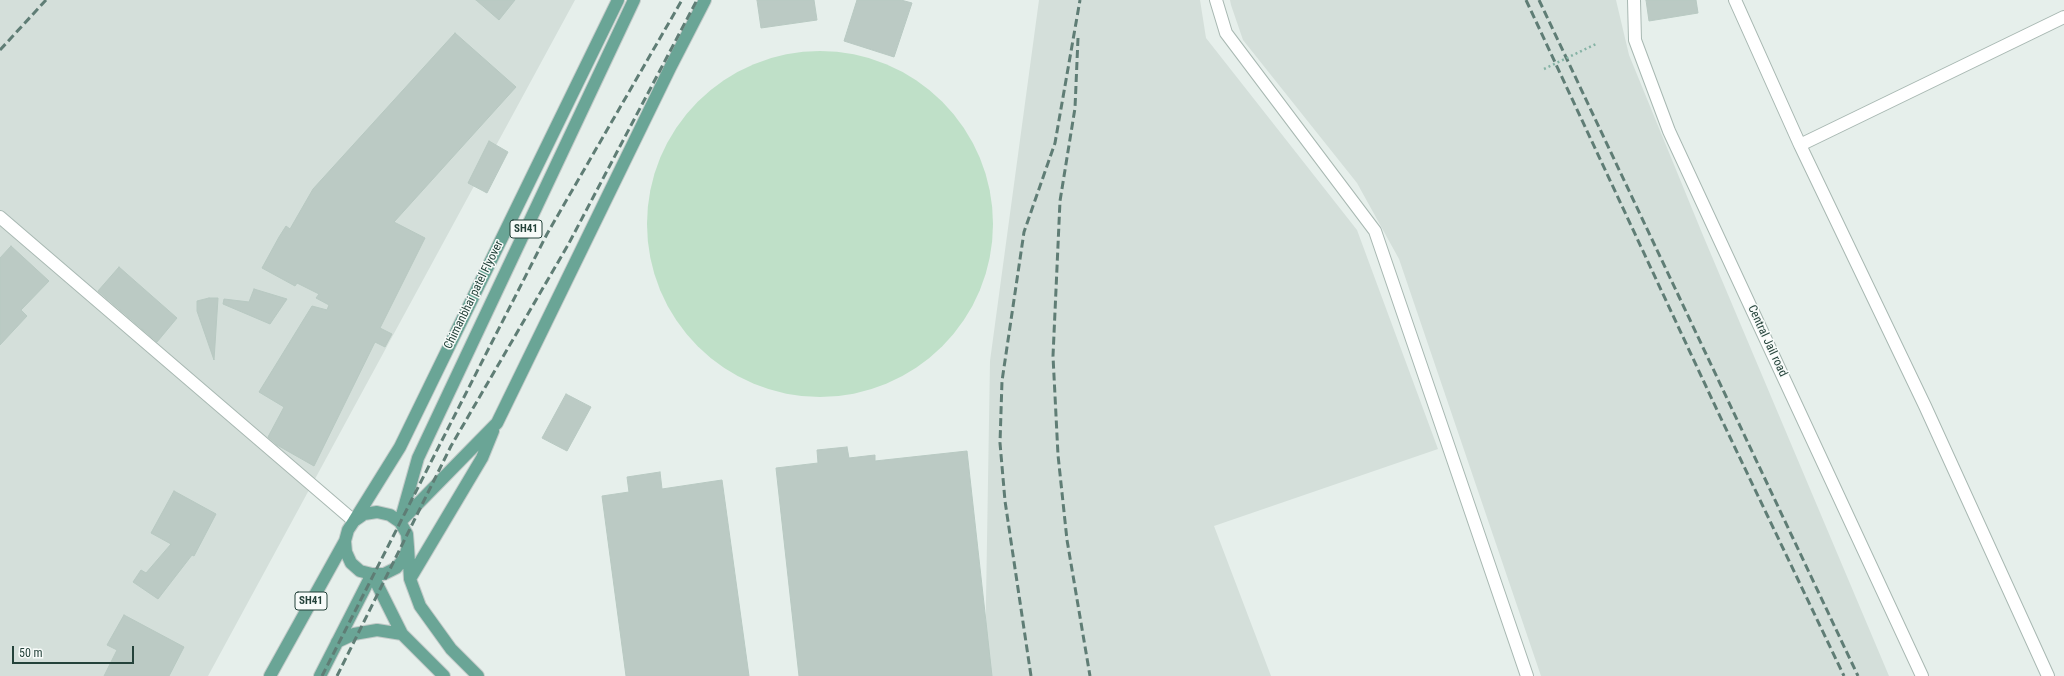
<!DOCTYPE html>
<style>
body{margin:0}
#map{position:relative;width:2064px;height:676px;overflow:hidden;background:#e6efeb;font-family:"Roboto Condensed",sans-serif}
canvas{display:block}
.scale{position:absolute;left:12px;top:646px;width:122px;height:18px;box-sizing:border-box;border:2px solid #24423a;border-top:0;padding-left:5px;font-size:12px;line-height:14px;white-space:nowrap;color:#24423a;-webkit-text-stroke:3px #f7fbf9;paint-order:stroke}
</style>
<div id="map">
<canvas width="2064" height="676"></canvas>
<div class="scale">50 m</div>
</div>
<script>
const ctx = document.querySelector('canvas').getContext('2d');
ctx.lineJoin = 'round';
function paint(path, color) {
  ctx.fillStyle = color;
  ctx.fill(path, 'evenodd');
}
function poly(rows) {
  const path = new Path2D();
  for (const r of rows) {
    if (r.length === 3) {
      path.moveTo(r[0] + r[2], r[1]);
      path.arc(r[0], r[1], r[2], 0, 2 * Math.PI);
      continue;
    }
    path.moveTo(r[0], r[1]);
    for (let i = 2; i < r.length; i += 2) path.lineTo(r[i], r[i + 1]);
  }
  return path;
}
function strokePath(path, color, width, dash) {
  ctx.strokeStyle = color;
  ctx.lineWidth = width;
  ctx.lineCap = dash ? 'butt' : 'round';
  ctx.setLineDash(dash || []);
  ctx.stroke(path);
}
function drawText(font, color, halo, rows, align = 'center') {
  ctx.font = font + ' "Roboto Condensed",sans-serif';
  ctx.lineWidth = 3;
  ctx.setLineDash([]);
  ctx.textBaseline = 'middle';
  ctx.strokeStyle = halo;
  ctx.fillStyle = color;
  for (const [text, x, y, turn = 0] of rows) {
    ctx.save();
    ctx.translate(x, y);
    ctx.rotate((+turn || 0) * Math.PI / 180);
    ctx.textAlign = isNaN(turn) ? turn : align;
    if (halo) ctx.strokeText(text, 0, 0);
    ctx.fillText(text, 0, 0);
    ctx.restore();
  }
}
paint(poly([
 [0,0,575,0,208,676,0,676],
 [1039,0,1200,0,1206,38,1357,230,1438,449,1214,526,1271,676,866,676,985,661,990,361],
 [1230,0,1616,0,1629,55,1702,233,1889,676,1541,676,1399,259,1357,183,1243,40,1231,5]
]), '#d4dfda');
paint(poly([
 [820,224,173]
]), '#bfe0c8');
const building = poly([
 [476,0,515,0,499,20,476,0],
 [757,0,814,0,817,20,761,28,757,0],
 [857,0,901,0,912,3,894,57,844,41,857,0],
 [1646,0,1696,0,1698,13,1649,21,1646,0],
 [455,33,516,87,394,222,425,238,380,328,392,334,385,347,375,342,314,466,277,445,268,437,284,407,259,392,312,306,327,310,329,305,316,298,319,294,297,283,295,286,262,268,279,237,286,226,290,229,313,189,455,33],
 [489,141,508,152,487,193,468,183,489,141],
 [11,246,49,281,21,310,27,316,0,345,0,258,11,246],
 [119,267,177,318,157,342,98,291,119,267],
 [254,289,287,299,270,324,223,304,224,299,249,302,254,289],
 [209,298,218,298,214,360,197,311,197,301,209,298],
 [566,394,591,407,567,451,542,438,566,394],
 [847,447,849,458,875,455,875,461,967,451,992,676,799,676,776,468,818,463,817,450,847,447],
 [660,472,662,489,722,480,749,676,626,676,602,496,629,492,627,477,660,472],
 [174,491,216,514,194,556,192,555,158,599,133,582,141,570,146,573,171,544,151,533,174,491],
 [124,615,184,647,169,676,104,676,117,650,107,645,124,615]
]);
paint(building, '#bbcac4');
strokePath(building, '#b8c9c2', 1);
const minor = poly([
 [1216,0,1226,33,1375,231,1527,676],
 [1634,0,1635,40,1669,131,1922,676],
 [1735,0,1800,145,1925,406,2048,676],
 [1800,145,2064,17],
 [0,217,354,521]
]);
const major = poly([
 [354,521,400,447,618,0],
 [400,522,497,423,670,68,705,0],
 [400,522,418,458,634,0],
 [408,547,404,559,396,568,384,574,372,574,360,571,351,563,346,552,345,541,348,530,354,521,364,514,377,512,390,515,400,522,407,534,408,547,410,579,420,606,451,649,478,676],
 [372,574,402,634,444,676],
 [410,579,482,458,493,431],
 [337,642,354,634,377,630,402,634],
 [270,676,345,541],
 [320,676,372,574]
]);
strokePath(minor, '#a8b8b2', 14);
strokePath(major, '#c2cac8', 14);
strokePath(minor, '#fff', 12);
strokePath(major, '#6aa596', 12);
strokePath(poly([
 [1526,0,1717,410,1844,676],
 [1539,0,1858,676],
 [1078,38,1075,108,1060,201,1053,356,1058,455,1067,540,1090,676],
 [0,50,46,0],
 [322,676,547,234,682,0],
 [337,676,451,446,568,245,697,0],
 [1031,676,1005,501,1000,443,1002,381,1024,232,1055,143,1080,0]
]), '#5f7d75', 3, [8, 4]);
strokePath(poly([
 [1544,69,1598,43]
]), '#86b3a5', 2.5, [2, 3]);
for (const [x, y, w] of [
 [526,229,32],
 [311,601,32]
]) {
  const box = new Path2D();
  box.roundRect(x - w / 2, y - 9, w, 18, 3);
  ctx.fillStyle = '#f7fbf9';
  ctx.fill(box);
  strokePath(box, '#24423a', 1);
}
drawText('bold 11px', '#24423a', null, [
 ["SH41",526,229],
 ["SH41",311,601]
]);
drawText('12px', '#24423a', '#f7fbf9', [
 ["Chimanbhai patel Flyover",474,295,-64],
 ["Central Jail road",1767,341,65]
]);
</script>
